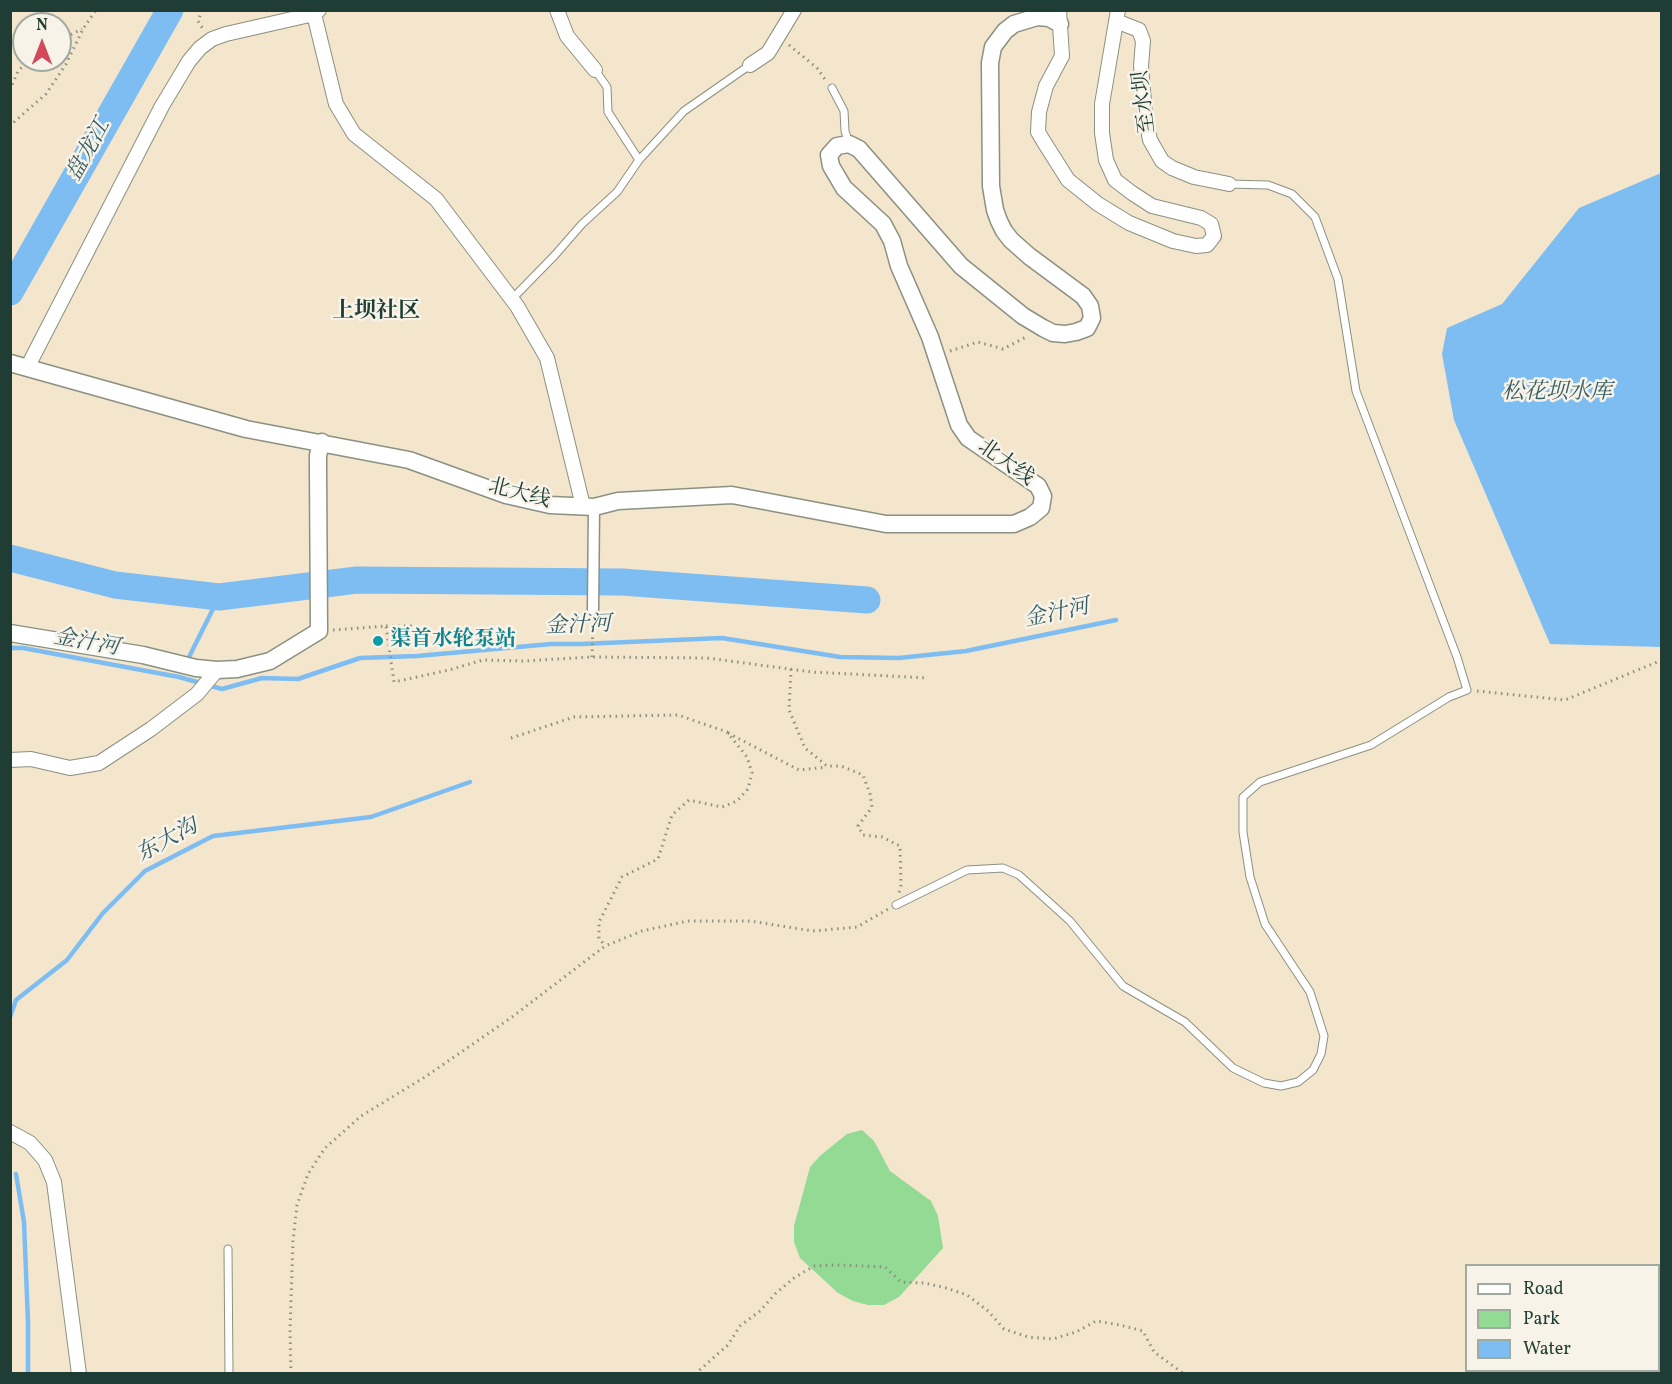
<!DOCTYPE html>
<meta charset="utf-8">
<style>
body{margin:0}
#map{position:relative;width:1672px;height:1384px;overflow:hidden;background:#f4e5cd;font-family:Vollkorn,serif}
canvas{display:block}
.frame{position:absolute;inset:0;border:12px solid #1f3d34;pointer-events:none}
.legend{position:absolute;left:1465px;top:1264px;width:195px;height:108px;box-sizing:border-box;background:#f7f3e8;border:2px solid #a1aaa0;margin:0;padding:8px 10px;list-style:none;font-size:18px;color:#1f3d34}
.legend li{display:flex;align-items:center;gap:12px;height:30px}
.legend b{width:30px;border:2px solid #a1aaa0}
.north{position:absolute;left:12px;top:12px;width:60px;height:60px;box-sizing:border-box;background:#f7f3e8;border:2px solid #a1aaa0;border-radius:50%;rotate:0deg;font-size:16px;font-weight:700;line-height:24px;text-align:center;color:#1f3d34}
.north::after{content:'';display:block;margin:auto;width:21px;height:27px;background:#d1495b;clip-path:polygon(50% 0,100% 100%,50% 72%,0 100%)}
</style>
<div id="map">
<canvas width="1672" height="1384"></canvas>
<div class="frame"></div>
<ul class="legend">
<li><b style="height:8px;background:#fff"></b>Road</li>
<li><b style="height:16px;background:#93da95"></b>Park</li>
<li><b style="height:16px;background:#7dbdf2"></b>Water</li>
</ul>
<div class="north">N</div>
</div>
<script>
const ctx = document.querySelector('canvas').getContext('2d');
ctx.lineJoin = 'round';
function paint(path, color) {
  ctx.fillStyle = color;
  ctx.fill(path, 'evenodd');
}
function poly(rows) {
  const path = new Path2D();
  for (const r of rows) {
    path.moveTo(r[0], r[1]);
    for (let i = 2; i < r.length; i += 2) path.lineTo(r[i], r[i + 1]);
  }
  return path;
}
function strokePath(path, color, width, dash) {
  ctx.strokeStyle = color;
  ctx.lineWidth = width;
  ctx.lineCap = dash ? 'butt' : 'round';
  ctx.setLineDash(dash || []);
  ctx.stroke(path);
}
function drawText(font, color, halo, rows, align = 'center') {
  ctx.font = font + ' Vollkorn,"Noto Serif SC",serif';
  ctx.lineWidth = 5;
  ctx.setLineDash([]);
  ctx.textBaseline = 'middle';
  ctx.strokeStyle = halo;
  ctx.fillStyle = color;
  for (const [text, x, y, turn = 0] of rows) {
    ctx.save();
    ctx.translate(x, y);
    ctx.rotate((+turn || 0) * Math.PI / 180);
    ctx.textAlign = isNaN(turn) ? turn : align;
    if (halo) ctx.strokeText(text, 0, 0);
    ctx.fillText(text, 0, 0);
    ctx.restore();
  }
}
paint(poly([
 [862,1130,874,1141,890,1171,931,1201,938,1216,943,1248,899,1297,884,1305,868,1305,853,1301,838,1293,800,1258,794,1242,794,1226,810,1167,821,1155,847,1134]
]), '#93da95');
paint(poly([
 [1661,173,1661,647,1550,644,1454,420,1442,354,1447,328,1502,304,1579,208]
]), '#7dbdf2');
strokePath(poly([
 [10,648,23,648,179,677,222,689,262,678,298,679,360,658,417,656,551,644,581,644,722,638,840,657,899,658,966,651,1116,620],
 [187,661,219,597],
 [10,1017,16,1000,67,960,103,913,145,871,213,836,371,817,470,782],
 [16,1174,24,1222,28,1322,28,1374]
]), '#7dbdf2', 4.5);
strokePath(poly([
 [10,292,170,10],
 [10,558,115,585,219,597,357,580,622,582,867,600]
]), '#7dbdf2', 27);
const service = poly([
 [595,70,607,87,608,112,639,160],
 [832,88,844,111,845,131,849,144],
 [512,299,555,255,582,224,617,192,639,160,684,111,750,65],
 [896,905,967,870,1003,868,1019,875,1070,921,1123,986,1185,1022,1233,1068,1264,1083,1281,1086,1298,1082,1313,1070,1321,1054,1324,1036,1310,992,1265,924,1250,877,1243,832,1243,797,1260,782,1371,745,1449,697,1467,690,1457,657,1356,391,1338,279,1315,217,1292,194,1268,185,1229,184],
 [228,1249,229,1374]
]);
const pedestrian = poly([
 [593,610,594,507]
]);
const minor = poly([
 [557,10,567,36,595,70],
 [1059,10,1062,56,1046,86,1039,112,1038,132,1044,142,1068,180,1098,204,1129,223,1173,241,1196,246,1207,245,1214,236,1211,224,1201,218,1152,206,1132,193,1115,180,1106,160,1102,133,1102,104,1118,10],
 [314,14,336,104,354,134,436,199,517,306,547,358,583,506],
 [1116,21,1139,30,1143,41,1141,66,1145,114,1150,140,1162,161,1172,168,1194,177,1229,184],
 [750,65,768,53,794,10],
 [27,368,162,106,189,61,200,48,212,39,226,34,314,14,319,10],
 [10,760,31,759,70,768,99,763,151,729,197,694,217,670],
 [10,1132,30,1143,45,1160,54,1182,79,1374]
]);
const tertiary = poly([
 [10,363,246,429,409,460,506,495,550,505,594,507,618,501,732,495,886,524,1014,524,1030,517,1041,508,1043,496,1038,486,968,438,959,425,930,337,899,266,892,241,883,224,844,188,831,166,829,155,837,146,849,144,859,149,961,266,1023,316,1043,328,1053,333,1065,334,1076,332,1087,328,1092,318,1090,306,1083,296,1029,256,1011,240,1004,231,999,221,995,210,991,186,990,63,993,47,1005,31,1014,24,1037,17,1049,18,1060,24],
 [10,633,143,655,196,668,217,670,237,669,270,661,319,631,318,469,318,455,322,442]
]);
strokePath(service, '#8a9180', 9);
strokePath(pedestrian, '#8a9180', 13);
strokePath(minor, '#8a9180', 16);
strokePath(tertiary, '#8a9180', 19);
strokePath(poly([
 [202,10,198,21,203,29],
 [60,40,82,29],
 [789,45,817,68,827,82],
 [10,90,18,71,30,60],
 [10,127,15,121,46,94,66,64,83,29,96,10],
 [950,351,978,342,1003,349,1028,336],
 [386,626,411,626,419,630],
 [333,630,386,626,394,682,449,670,483,660,523,661,592,657,707,658,812,672,928,678],
 [592,657,593,623],
 [791,669,789,710,805,748,827,766,841,766,863,775,870,794,872,807,858,826,863,835,882,837,900,846,901,885,899,893],
 [1477,691,1565,700,1662,660],
 [728,733,799,770,827,767],
 [511,738,574,717,678,715,727,732,747,757,752,773,748,789,737,801,722,807,689,800,672,815,658,859,622,877,599,922,599,938,605,946],
 [291,1374,290,1330,293,1241,297,1205,308,1174,325,1148,361,1116,425,1077,512,1017,605,946,642,931,688,921,750,921,813,931,857,927,888,909],
 [695,1374,728,1345,740,1326,760,1311,776,1293,794,1278,814,1266,838,1265,885,1267,901,1282,924,1283,946,1288,967,1295,988,1311,1004,1329,1028,1337,1053,1339,1076,1332,1096,1321,1120,1325,1143,1331,1154,1352,1184,1374]
]), '#8a9180', 3, [1.5, 4.5]);
strokePath(service, '#fff', 7);
strokePath(pedestrian, '#fff', 10);
strokePath(minor, '#fff', 14);
strokePath(tertiary, '#fff', 16);
for (const [x, y, r, color] of [
 [378,641,6,"#0f9aa8"]
]) {
  const dot = new Path2D();
  dot.arc(x, y, r, 0, 2 * Math.PI);
  ctx.fillStyle = color;
  ctx.fill(dot);
  strokePath(dot, '#f7f3e8', 2);
}
drawText('21px', '#1f3d34', '#f7f3e8', [
 ["至水坝",1146,102,-97],
 ["北大线",1005,464,35],
 ["北大线",519,495,14]
]);
drawText('bold 21px', '#0d838f', '#f7f3e8', [
 ["渠首水轮泵站",390,641]
], 'left');
drawText('italic 22px', '#365d64', '#f7f3e8', [
 ["盘龙江",90,151,-61],
 ["松花坝水库",1557,394],
 ["金汁河",1057,615,-12],
 ["金汁河",578,627,-2],
 ["金汁河",86,644,10],
 ["东大沟",168,842,-29]
]);
drawText('bold 22px', '#1f3d34', '#f7f3e8', [
 ["上坝社区",376,313]
]);
</script>
